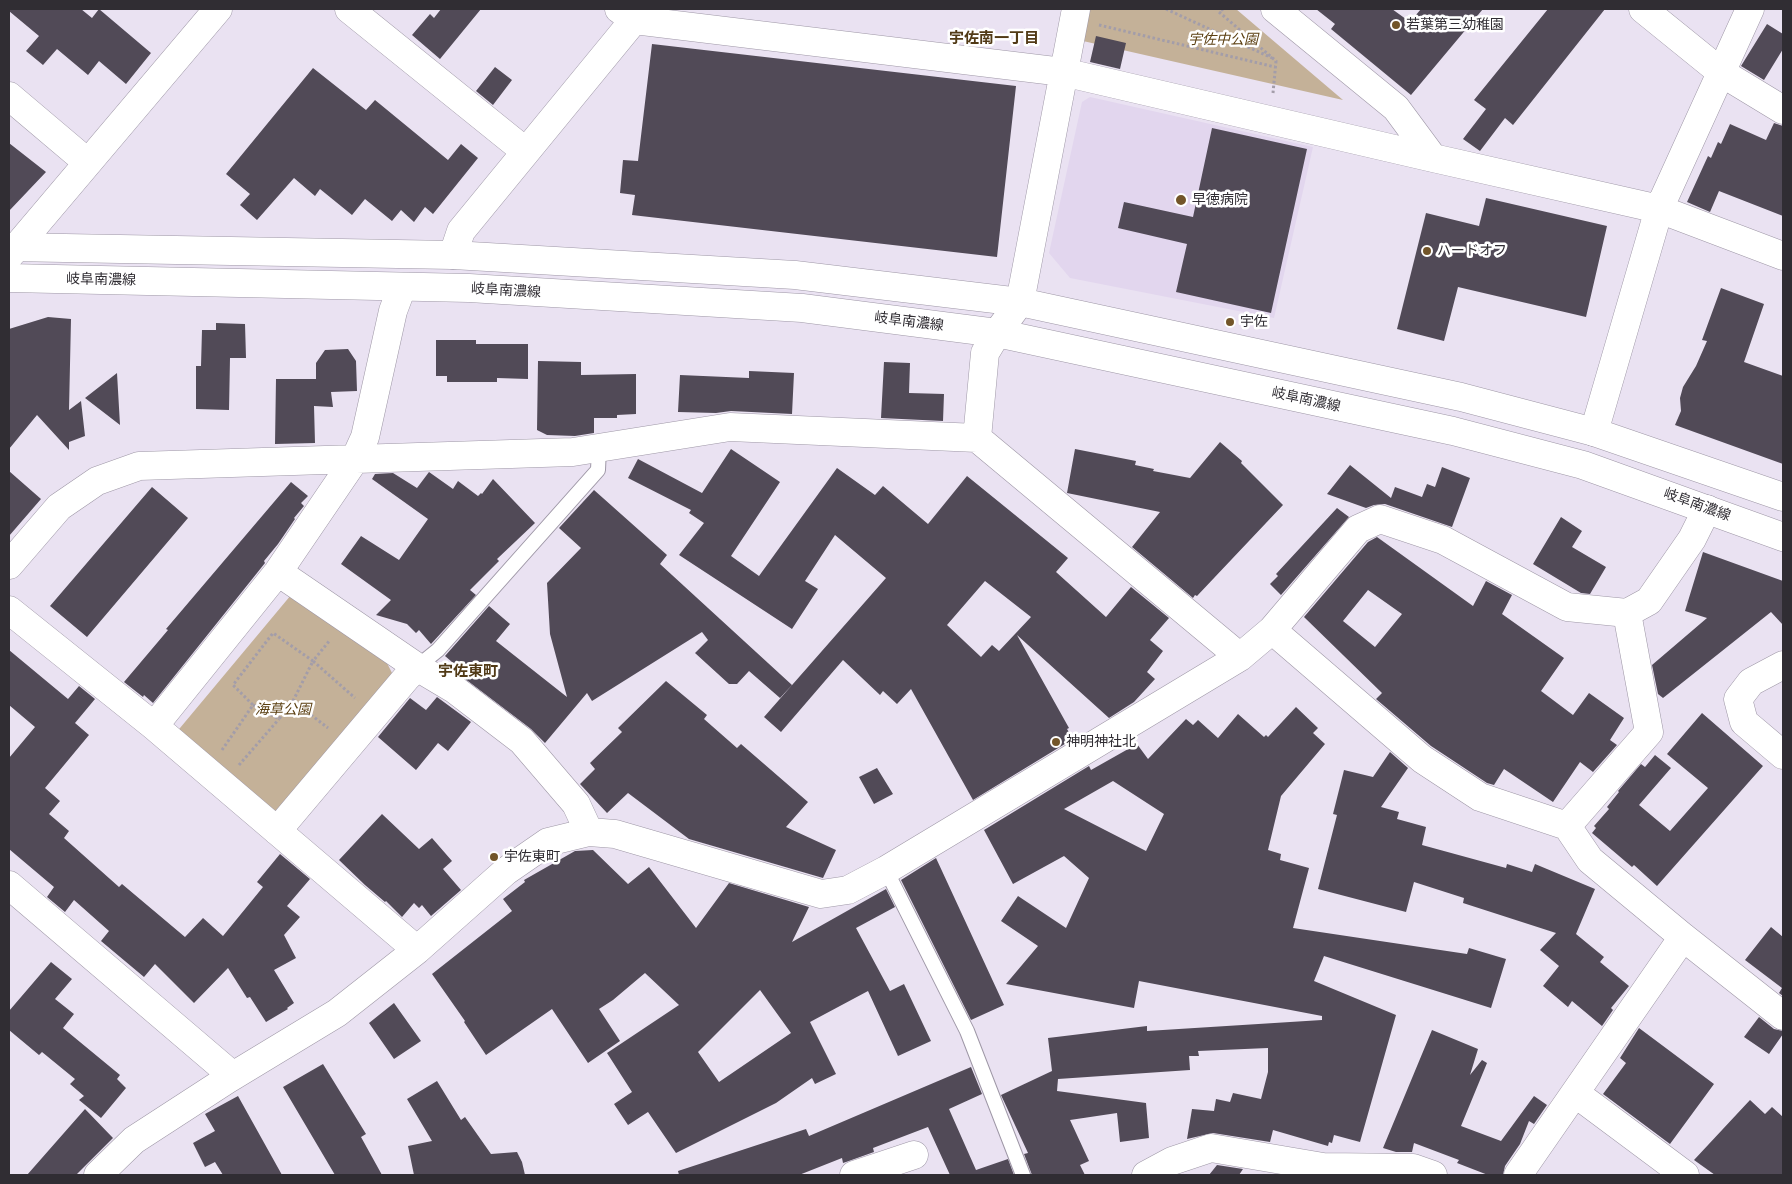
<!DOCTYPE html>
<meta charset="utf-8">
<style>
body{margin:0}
#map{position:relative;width:1792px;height:1184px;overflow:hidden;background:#eae2f2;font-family:Bitter,serif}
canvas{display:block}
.frame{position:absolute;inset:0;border:10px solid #302d33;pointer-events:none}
</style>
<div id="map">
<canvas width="1792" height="1184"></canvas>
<div class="frame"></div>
</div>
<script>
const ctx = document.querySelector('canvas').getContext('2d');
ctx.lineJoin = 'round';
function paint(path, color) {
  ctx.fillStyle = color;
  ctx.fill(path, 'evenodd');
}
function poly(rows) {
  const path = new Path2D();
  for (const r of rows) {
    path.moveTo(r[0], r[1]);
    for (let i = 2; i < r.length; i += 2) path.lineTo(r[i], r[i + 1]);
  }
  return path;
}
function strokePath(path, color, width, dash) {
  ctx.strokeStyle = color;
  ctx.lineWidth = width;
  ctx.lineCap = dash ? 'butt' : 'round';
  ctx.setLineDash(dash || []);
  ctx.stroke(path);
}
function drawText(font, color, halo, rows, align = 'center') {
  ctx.font = font + ' Bitter,"Noto Sans JP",serif';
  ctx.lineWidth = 5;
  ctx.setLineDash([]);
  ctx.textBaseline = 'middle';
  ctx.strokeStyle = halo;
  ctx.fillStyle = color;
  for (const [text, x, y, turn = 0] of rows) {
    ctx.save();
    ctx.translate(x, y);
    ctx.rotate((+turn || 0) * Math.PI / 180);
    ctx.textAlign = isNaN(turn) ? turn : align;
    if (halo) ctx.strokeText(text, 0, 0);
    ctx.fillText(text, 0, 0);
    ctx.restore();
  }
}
paint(poly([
 [1090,97,1313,147,1274,318,1070,278,1049,253,1082,102]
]), '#e2d6ee');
paint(poly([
 [1090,9,1236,9,1343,100,1083,41],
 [291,595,387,663,395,679,280,820,175,734]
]), '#c4b198');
paint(poly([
 [9,9,81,9,92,18,99,9,151,53,126,84,99,61,88,75,57,49,43,65,26,51,39,36,9,11],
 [441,9,481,9,440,59,412,35,430,14,434,18],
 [1316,9,1392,9,1410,22,1421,9,1483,9,1411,95,1331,29,1335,24],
 [1548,9,1605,9,1513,125,1505,118,1480,151,1463,139,1486,109,1474,100],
 [1767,24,1783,34,1783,49,1764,80,1741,66],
 [1096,36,1126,43,1120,69,1090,62],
 [652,44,1016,86,997,257,632,215,635,195,620,193,623,160,638,161],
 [495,67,512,80,493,105,476,91],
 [313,68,366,110,375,100,448,160,461,144,478,158,433,214,425,207,414,222,401,210,392,221,365,199,352,215,320,189,315,196,294,178,257,220,240,205,250,194,226,174],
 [1774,123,1783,126,1783,216,1719,191,1710,212,1687,202,1708,156,1711,158,1718,142,1721,144,1730,124,1766,140],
 [1212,128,1307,149,1271,313,1176,292,1187,244,1118,228,1124,202,1193,217],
 [9,143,46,172,9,211],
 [1486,198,1607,226,1586,317,1458,287,1444,341,1397,329,1426,213,1479,226],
 [1721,288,1764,304,1744,362,1783,376,1783,464,1675,425,1681,411,1680,398,1683,387,1696,366,1707,341,1702,340],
 [48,317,71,319,69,410,81,401,85,436,69,442,69,450,37,415,9,449,9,329],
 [216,323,245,324,246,358,230,358,229,410,196,409,196,366,201,366,202,330,216,330],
 [436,340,476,340,476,344,528,344,528,379,497,378,497,382,447,382,447,376,436,376],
 [348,349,356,361,357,391,331,392,333,407,314,406,315,443,275,444,276,379,316,379,316,363,325,350],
 [538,361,581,362,581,375,636,374,636,414,617,415,617,418,594,418,594,433,575,436,547,435,537,430],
 [884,362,910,363,909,393,944,394,943,421,881,418],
 [749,371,794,373,792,414,731,411,716,413,678,412,680,375,749,378],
 [117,373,120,425,85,398],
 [1220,442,1242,461,1241,463,1283,505,1197,596,1195,595,1193,598,1132,547,1160,512,1067,493,1075,449,1136,461,1135,465,1154,469,1153,471,1190,478],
 [731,449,780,482,731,556,759,576,837,468,875,495,883,486,928,524,967,476,1068,558,1056,572,1106,617,1131,587,1169,618,1150,640,1163,651,1147,672,1155,679,1134,702,1109,718,1017,635,1069,728,1067,729,1073,739,973,800,911,689,897,704,883,691,880,695,843,660,781,732,764,717,886,578,835,535,805,581,818,589,792,629,679,555,704,523,689,513,691,510,628,478,638,459,702,493],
 [985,581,1031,617,999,651,992,645,981,657,947,625],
 [1350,465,1391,498,1395,487,1422,497,1427,484,1435,487,1442,467,1470,478,1452,527,1385,504,1374,505,1366,508,1327,494],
 [9,471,41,499,9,536],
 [429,472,453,489,458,481,478,496,481,493,482,494,493,479,535,523,497,559,499,561,470,590,476,595,431,644,419,630,416,633,407,624,376,615,391,600,341,564,361,536,399,560,428,519,372,479,375,474,393,473,417,488],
 [291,482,308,496,301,503,304,506,294,518,295,519,278,544,264,561,265,563,153,703,144,695,143,697,124,682,168,630,166,629],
 [152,487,188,518,87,637,50,606],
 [594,490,667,555,660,564,792,685,780,698,749,671,737,684,729,684,695,653,708,640,702,632,592,701,587,693,545,743,531,729,456,672,459,668,445,656,489,606,510,624,496,641,567,697,550,634,547,583,581,548,559,528],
 [1337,508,1349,517,1281,595,1270,584,1278,576,1276,574],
 [1561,517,1582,531,1572,547,1606,567,1590,594,1581,593,1533,564],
 [1377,537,1473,606,1486,581,1512,595,1502,614,1564,658,1541,691,1573,715,1589,693,1624,718,1610,740,1617,745,1593,772,1580,762,1553,802,1504,769,1494,785,1487,783,1431,746,1376,699,1382,693,1304,617,1368,542],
 [1368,590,1402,614,1375,647,1343,621],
 [1703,552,1783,581,1783,625,1771,612,1663,698,1658,694,1652,665,1707,618,1685,611],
 [9,650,68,699,79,686,95,699,75,723,89,735,45,788,60,801,49,814,69,831,64,838,119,887,122,884,185,937,203,918,223,936,263,887,257,882,280,854,310,879,287,906,300,917,284,935,296,958,274,970,294,1003,287,1008,288,1009,266,1022,250,997,247,998,228,968,194,1003,155,964,144,977,101,941,109,931,74,900,65,912,47,897,54,887,9,849,9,758,35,727,9,705],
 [666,681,707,715,704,719,737,748,741,744,808,802,786,827,836,850,823,878,689,839,628,793,607,813,580,784,595,769,590,763,622,732,618,728],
 [437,697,471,722,448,751,438,743,416,770,378,737,410,698,426,710],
 [1296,707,1318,728,1313,733,1325,744,1281,796,1268,850,1281,854,1280,860,1309,868,1293,928,1467,954,1469,948,1506,959,1491,1008,1324,956,1314,981,1396,1015,1360,1142,1334,1135,1332,1143,1329,1142,1328,1146,1273,1130,1270,1142,1213,1133,1187,1139,1192,1109,1214,1111,1216,1099,1230,1102,1233,1093,1261,1099,1268,1072,1268,1048,1198,1051,1199,1056,1189,1056,1190,1070,1058,1079,1057,1091,1146,1103,1149,1138,1120,1142,1117,1113,1070,1120,1089,1161,1080,1165,1085,1175,1032,1175,1024,1154,1028,1153,1001,1095,1052,1071,1048,1038,1147,1026,1147,1031,1322,1020,1322,1016,1139,981,1134,1008,1006,984,1038,946,1001,921,1018,896,1066,928,1089,878,1064,856,1013,884,984,830,1089,766,1091,770,1137,744,1148,759,1186,719,1193,725,1198,720,1218,738,1238,714,1264,737,1266,735,1268,737],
 [1113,781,1164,814,1146,851,1064,809],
 [1702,713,1763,766,1657,886,1634,865,1632,867,1592,833,1596,828,1594,826,1609,809,1607,807,1619,792,1618,791,1641,764,1645,767,1655,755,1671,768,1639,805,1670,831,1708,788,1667,754],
 [1390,752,1408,768,1381,807,1399,812,1397,819,1426,827,1422,845,1506,868,1507,864,1532,872,1535,864,1595,889,1576,934,1604,957,1600,962,1629,986,1611,1008,1613,1010,1602,1026,1572,1001,1568,1007,1543,986,1559,966,1540,950,1556,933,1463,903,1464,898,1414,882,1406,912,1318,889,1337,815,1333,814,1344,770,1373,777],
 [877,768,893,794,874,804,859,777],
 [382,814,419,849,432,838,452,861,443,869,461,890,431,916,422,905,419,908,414,903,402,917,386,901,385,902,365,885,339,860],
 [593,850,628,884,649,867,696,928,729,883,809,907,792,942,886,889,895,907,856,928,890,991,904,984,931,1041,898,1056,868,991,810,1022,836,1074,815,1084,812,1078,776,1103,676,1153,648,1112,628,1125,614,1104,632,1092,607,1053,679,1005,645,973,613,1000,599,1009,620,1041,588,1063,552,1009,486,1055,464,1022,465,1021,432,974,512,911,503,899,525,882,524,880,575,851],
 [760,990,791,1033,719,1082,698,1052],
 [936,858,1004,1005,971,1020,901,880],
 [1771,927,1783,937,1783,996,1779,993,1782,988,1745,960],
 [51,962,72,979,55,999,74,1014,63,1028,120,1075,117,1079,126,1088,101,1118,79,1100,84,1096,70,1084,75,1079,42,1052,39,1055,9,1030,9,1011],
 [394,1003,421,1041,394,1059,369,1023],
 [1759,1017,1774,1029,1783,1031,1783,1034,1769,1054,1744,1037],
 [1639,1028,1714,1084,1670,1144,1603,1094,1626,1063,1620,1058],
 [1432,1030,1478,1049,1470,1075,1482,1060,1487,1063,1461,1126,1501,1141,1534,1096,1547,1105,1534,1124,1529,1121,1520,1144,1505,1166,1503,1175,1488,1175,1457,1163,1459,1160,1414,1143,1412,1152,1396,1152,1383,1148],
 [323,1064,366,1134,361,1137,382,1175,335,1175,283,1087],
 [971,1067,982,1094,949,1109,976,1170,1008,1159,1014,1175,950,1175,928,1127,873,1148,874,1152,846,1162,843,1163,842,1158,799,1175,679,1175,678,1171,806,1129,809,1136],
 [437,1081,461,1120,465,1117,491,1154,517,1152,522,1162,525,1175,414,1175,408,1146,432,1141,407,1099],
 [238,1096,282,1175,223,1175,215,1162,205,1167,193,1143,215,1131,205,1114],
 [1750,1100,1765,1114,1772,1107,1783,1117,1783,1175,1715,1175,1694,1160],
 [85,1109,113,1138,76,1175,27,1175],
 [1217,1165,1243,1169,1239,1175,1209,1175]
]), '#514a57');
const lane = poly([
 [417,667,438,650,598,470,599,448],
 [886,870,967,1031,1023,1175]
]);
const street = poly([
 [349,9,525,151],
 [619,9,634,20,1063,72,1433,158,1659,209,1783,256],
 [1275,9,1396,108,1433,158],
 [1643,9,1722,73,1783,110],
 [9,96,87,162],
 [453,255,461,231,643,9],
 [1594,432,1659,209,1750,9],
 [977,438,985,353,997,333,1020,302,1076,9],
 [9,565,59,507,97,481,139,466,573,452,730,427,977,438,1240,657],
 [278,572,417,667,454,689,522,741,576,804,589,832],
 [9,610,154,726,417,950],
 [1272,630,1422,759,1480,797,1567,826,1590,860,1683,937,1783,1016],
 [1783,665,1751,682,1738,699,1744,722,1783,755],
 [154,726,278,572,355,459,365,437,393,311,402,287],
 [1567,826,1649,732,1627,613],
 [277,831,407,677,417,667],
 [9,885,233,1076],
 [1575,1093,1685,1175],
 [98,1175,134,1140,228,1079,337,1013,417,950,506,871,548,842,589,832,615,834,821,894,848,890,886,870,1240,657,1272,630,1358,529,1380,519,1443,540,1567,607,1627,613,1649,601,1692,539,1707,509],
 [854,1175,914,1155],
 [1146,1175,1172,1161,1211,1148,1323,1167,1413,1168,1433,1175],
 [1518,1175,1683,937]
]);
const secondary = poly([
 [9,256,218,9]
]);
const primary = poly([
 [9,247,453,255,795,275,1020,302,1461,397,1594,432,1783,497],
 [9,278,469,288,802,308,997,333,1453,431,1583,465,1783,537]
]);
strokePath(lane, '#9e97a6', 16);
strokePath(street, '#9e97a6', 29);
strokePath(secondary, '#9e97a6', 29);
strokePath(primary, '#9e97a6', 29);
strokePath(poly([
 [1166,9,1272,58],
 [1223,9,1219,12,1276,61,1273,93],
 [1099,25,1275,67],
 [293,701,313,661,355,698],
 [253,705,279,719,293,701,328,728],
 [222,750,253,705,233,685,273,633,313,661,330,640],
 [239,765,279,719]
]), '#a39da9', 3, [2.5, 2.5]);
strokePath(lane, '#fff', 14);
strokePath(street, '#fff', 28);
strokePath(secondary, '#fff', 28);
strokePath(primary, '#fff', 28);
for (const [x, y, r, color] of [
 [1396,25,5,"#725529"],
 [1181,200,6,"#725529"],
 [1427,251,5,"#725529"],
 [1230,322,5,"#725529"],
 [1056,742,5,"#725529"],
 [494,857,5,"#725529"]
]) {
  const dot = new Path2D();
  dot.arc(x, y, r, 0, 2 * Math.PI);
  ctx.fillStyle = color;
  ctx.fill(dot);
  strokePath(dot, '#fff', 2);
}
drawText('14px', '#302d33', '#fff', [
 ["若葉第三幼稚園",1406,25],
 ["早徳病院",1192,200],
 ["ハードオフ",1437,251],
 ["宇佐",1240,322],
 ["神明神社北",1066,742],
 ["宇佐東町",504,857]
], 'left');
drawText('italic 14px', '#5b3f11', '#fff', [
 ["宇佐中公園",1223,40],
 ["海草公園",283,710]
]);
drawText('14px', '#302d33', '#fff', [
 ["岐阜南濃線",101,280,1],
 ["岐阜南濃線",506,291,3],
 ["岐阜南濃線",909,322,7],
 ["岐阜南濃線",1306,400,12],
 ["岐阜南濃線",1697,505,20]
]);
drawText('bold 15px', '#513a16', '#fff', [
 ["宇佐南一丁目",994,39],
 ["宇佐東町",468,672]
]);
</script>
